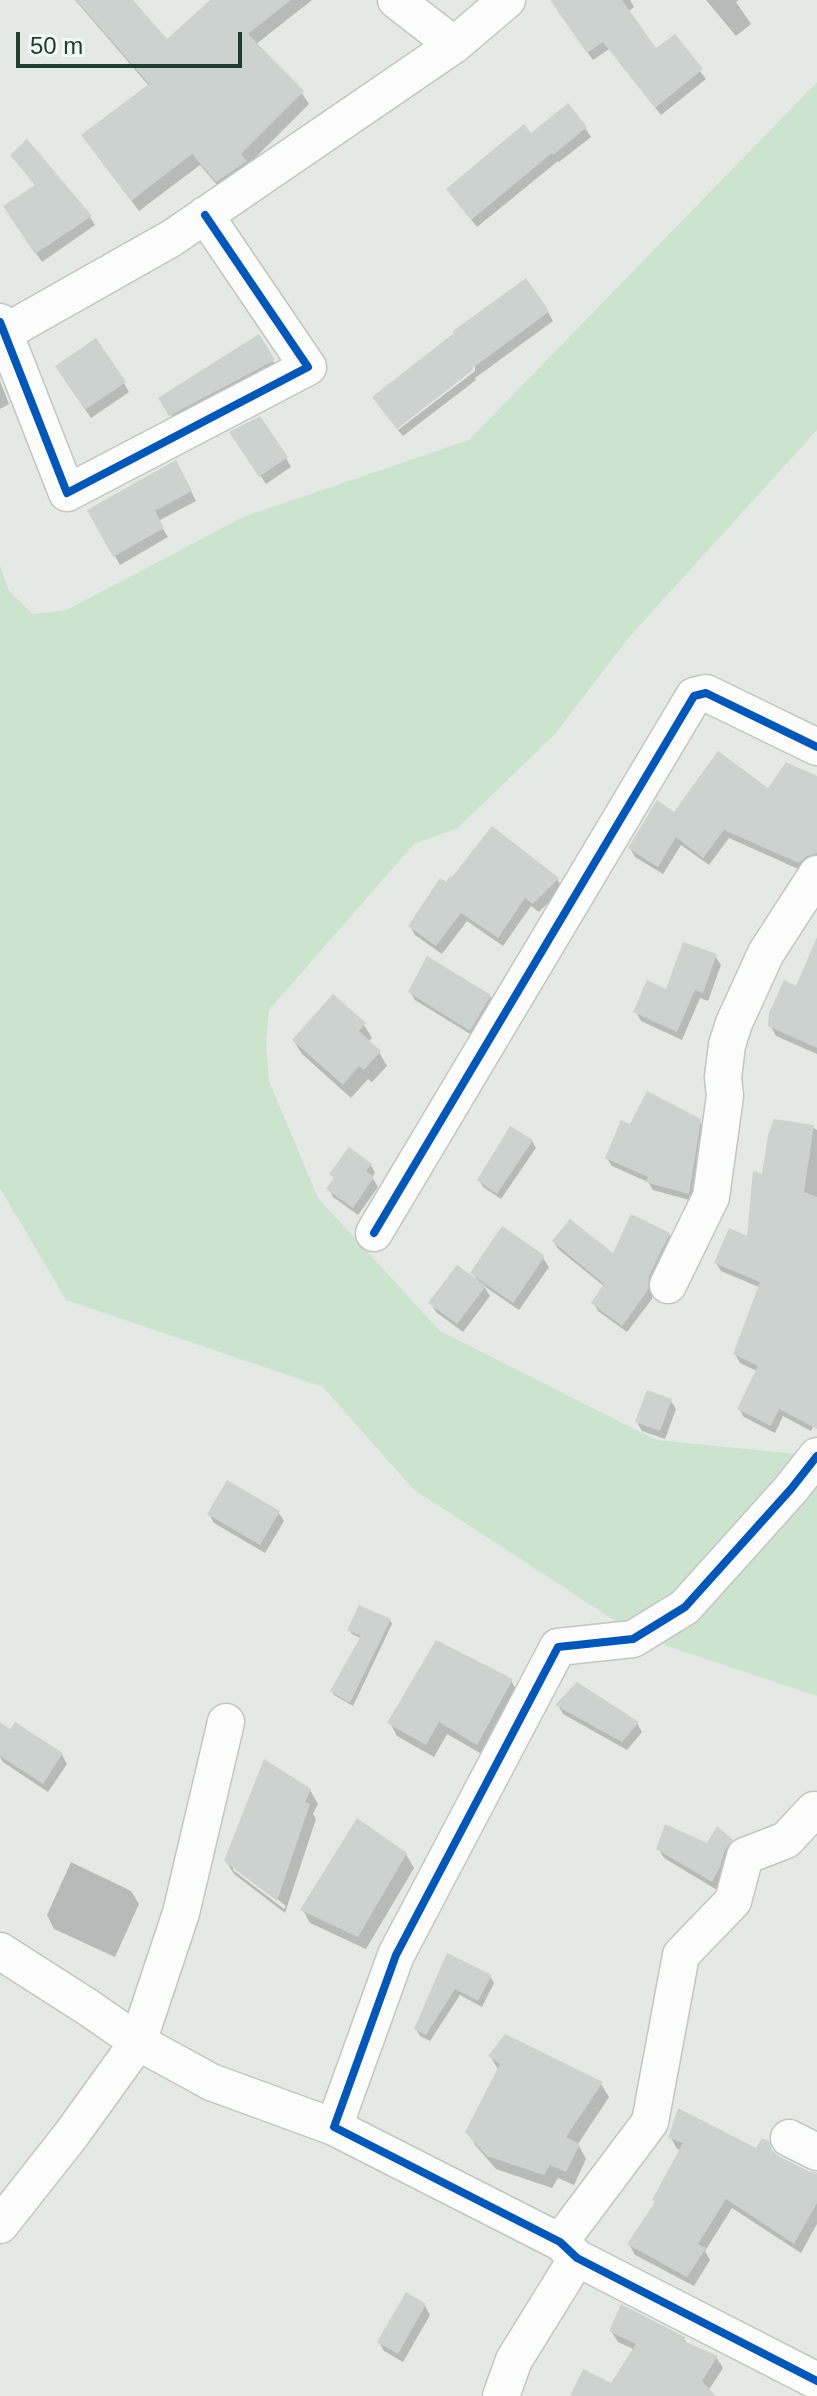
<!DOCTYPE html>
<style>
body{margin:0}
#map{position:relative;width:817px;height:2396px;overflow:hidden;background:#e4e9e6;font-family:Helvetica,sans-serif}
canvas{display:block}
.scale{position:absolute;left:16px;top:32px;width:226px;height:36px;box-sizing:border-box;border:4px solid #203e30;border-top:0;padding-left:10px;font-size:24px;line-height:28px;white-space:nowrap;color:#203e30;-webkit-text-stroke:6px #f2f9f4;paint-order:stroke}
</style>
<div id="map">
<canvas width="817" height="2396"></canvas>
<div class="scale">50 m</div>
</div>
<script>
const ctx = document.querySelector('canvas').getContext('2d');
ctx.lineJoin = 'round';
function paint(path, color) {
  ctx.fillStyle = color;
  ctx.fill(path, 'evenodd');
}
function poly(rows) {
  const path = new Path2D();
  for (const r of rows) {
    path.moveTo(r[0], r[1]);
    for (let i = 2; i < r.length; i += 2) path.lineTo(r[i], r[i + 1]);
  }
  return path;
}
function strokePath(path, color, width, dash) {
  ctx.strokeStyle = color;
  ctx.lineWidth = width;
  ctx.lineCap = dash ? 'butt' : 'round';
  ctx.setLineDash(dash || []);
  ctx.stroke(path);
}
paint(poly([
 [817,82,817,430,630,636,555,734,458,828,414,844,269,1010,266,1043,269,1081,318,1198,440,1331,656,1440,817,1456,817,1696,640,1637,413,1489,323,1387,66,1300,0,1188,0,566,9,591,33,614,67,610,243,517,469,440]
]), '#cce4ce');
paint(poly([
 [75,0,130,0,167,42,212,0,312,0,255,45,302,93,309,104,247,166,224,193,200,165,139,211,91,147,149,86],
 [557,0,630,0,634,7,628,12,656,51,674,37,706,79,661,115,609,49,593,60,558,11],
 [706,0,739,0,736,2,751,24,736,36],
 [585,128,591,137,559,162,558,161,477,227,454,198,531,135],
 [12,155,90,217,95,225,42,262,10,215,36,186],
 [548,312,553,321,475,378,476,380,403,436,398,430,475,371,475,366],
 [259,337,281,375,179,428,161,398],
 [62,376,124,383,129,392,91,418],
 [0,381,9,404,0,409],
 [237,441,286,458,291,467,266,484],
 [176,462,196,501,158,521,168,537,120,565,89,511],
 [817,778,817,863,805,872,729,838,709,865,681,845,663,874,635,857,630,848,674,815],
 [557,879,563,888,539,912,531,906,503,946,467,921,442,954,415,935,410,926,446,885],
 [817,945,817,1054,776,1036,770,1025,797,988],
 [715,956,721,965,708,1001,700,998,682,1040,641,1021,636,1012],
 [410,992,490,996,495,1004,475,1037,415,1000],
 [364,1025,372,1038,368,1042,379,1052,387,1066,372,1082,368,1079,351,1098,302,1054,294,1041],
 [699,1120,704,1129,693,1201,653,1190,648,1182,612,1166,607,1158,631,1126],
 [810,1126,817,1130,817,1418,811,1431,783,1416,775,1433,744,1417,739,1409,757,1371,740,1363,735,1354,761,1288,721,1271,716,1263,748,1238,764,1177],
 [532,1141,536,1148,501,1199,483,1187,479,1180],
 [371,1165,375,1173,372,1177,378,1187,358,1215,333,1197,329,1189,335,1180,332,1174],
 [669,1234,673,1242,653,1285,652,1299,627,1332,598,1311,594,1303,605,1287,558,1249,554,1242,614,1256],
 [543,1258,549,1267,519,1310,484,1286,490,1296,463,1332,436,1312,431,1303,478,1282,473,1273],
 [670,1400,676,1409,665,1439,642,1431,637,1422],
 [278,1512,284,1521,265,1553,214,1523,209,1514],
 [390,1620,392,1624,353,1706,334,1695,332,1691,362,1639,352,1634,349,1630],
 [511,1681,519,1694,485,1756,447,1734,434,1757,397,1736,390,1723],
 [558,1705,637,1723,642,1732,627,1750,563,1714],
 [0,1749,62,1755,67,1764,48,1792,3,1762,0,1757],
 [310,1790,318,1804,313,1814,316,1819,285,1913,234,1874,226,1861],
 [233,1865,286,1906,284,1909,233,1870],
 [731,1841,736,1850,717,1890,664,1858,658,1848,707,1846],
 [406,1854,414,1868,366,1949,310,1923,303,1910],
 [71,1862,131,1891,139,1904,115,1957,54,1929,47,1915],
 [448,1955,490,1976,494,1983,482,2007,460,1995,430,2041,420,2036,416,2029],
 [490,2056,601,2084,609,2097,578,2144,586,2159,574,2185,558,2178,552,2188,496,2169,476,2146,468,2132,499,2071],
 [671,2138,774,2155,807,2173,817,2174,817,2224,801,2253,732,2208,705,2251,710,2260,694,2286,635,2255,629,2244,656,2204,681,2150,677,2149],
 [425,2306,430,2315,403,2362,384,2351,379,2342],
 [611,2331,683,2338,688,2345,716,2357,723,2368,708,2391,711,2396,572,2396,612,2386,635,2350,618,2342]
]), '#0003');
paint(poly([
 [76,0,133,0,167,39,210,0,291,0,248,34,304,91,241,154,247,161,216,182,192,154,131,201,81,135,149,84],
 [550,0,622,0,656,48,675,34,703,69,655,108,603,42,587,53],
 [568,103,587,127,553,155,552,153,471,220,446,189,524,124,531,133],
 [27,139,92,216,35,254,3,206,35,185,10,155],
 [526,278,549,311,472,368,473,370,397,429,372,397,454,333,453,331],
 [259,334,275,360,169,416,158,398],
 [96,338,126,382,85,410,55,366],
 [260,416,288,457,259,477,229,432],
 [176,460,192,491,155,511,164,528,113,557,87,510],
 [718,751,768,788,786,762,817,776,817,853,807,856,799,863,724,830,703,858,676,837,658,867,628,848,657,800,674,812],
 [492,826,559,878,533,904,525,898,498,938,461,913,436,946,408,926,440,878,446,882,450,876,452,877],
 [817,937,817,1048,768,1026,769,1013,784,980,796,986],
 [683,942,717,954,703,993,695,990,677,1032,633,1012,647,980,666,989],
 [427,956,491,995,470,1031,408,992],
 [333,994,366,1023,359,1031,381,1051,364,1070,359,1066,343,1085,292,1040],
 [647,1091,701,1119,689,1194,645,1182,648,1177,605,1158,621,1120,630,1124],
 [774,1119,814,1125,804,1192,817,1197,817,1429,779,1409,771,1426,737,1409,758,1366,733,1354,760,1282,714,1263,729,1228,747,1236,753,1171,762,1174,768,1135],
 [510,1126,533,1140,497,1194,477,1180],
 [349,1147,372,1164,366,1171,374,1177,353,1208,326,1189,334,1178,329,1174],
 [631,1214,670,1233,649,1276,648,1290,622,1326,591,1303,604,1284,552,1241,570,1219,613,1253],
 [502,1226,545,1256,513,1303,470,1273],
 [457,1265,486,1286,457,1324,428,1303],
 [647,1390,672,1399,660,1431,635,1422],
 [227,1480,280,1511,260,1545,207,1514],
 [359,1605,391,1619,350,1703,330,1691,361,1636,347,1630],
 [436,1640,513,1679,477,1745,439,1722,426,1745,387,1723],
 [577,1682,639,1722,622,1742,555,1705],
 [0,1722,10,1729,15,1722,63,1753,43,1784,0,1756],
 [264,1759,311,1789,305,1802,310,1804,277,1901,224,1861],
 [357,1818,407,1853,358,1937,300,1910],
 [665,1824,707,1843,717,1826,733,1840,725,1850,720,1867,712,1882,656,1849],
 [447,1953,492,1975,478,2001,455,1989,426,2035,414,2029],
 [505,2034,603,2082,566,2137,580,2144,566,2172,550,2165,544,2175,487,2156,465,2132,500,2064,488,2056],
 [678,2108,756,2148,762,2138,769,2141,772,2150,780,2157,808,2171,817,2173,817,2203,794,2244,726,2199,698,2244,706,2248,687,2277,627,2244,655,2202,652,2200,683,2143,668,2138],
 [406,2292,426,2304,398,2354,377,2342],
 [621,2304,685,2337,683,2341,718,2356,702,2381,716,2396,570,2396,583,2369,611,2383,636,2344,609,2331]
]), '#ccd2cf');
const minor = poly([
 [396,0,454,45],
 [0,322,67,493,308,367,205,215],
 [4,333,172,238,454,45,507,0],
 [374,1233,694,696,706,693,817,747],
 [668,1285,711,1197,725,1096,723,1077,727,1045,734,1023,766,953,817,874],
 [817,1456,791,1489,685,1607,633,1639,558,1647,396,1955,334,2127,560,2242,577,2258,817,2381],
 [0,1951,89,2008,138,2042,211,2082,334,2127],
 [789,2138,817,2152],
 [0,2225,71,2135,138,2042,181,1913,226,1722],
 [560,2242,650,2122,681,1955,733,1901,745,1856,786,1840,814,1810,817,1811],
 [501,2396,514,2360,577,2258]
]);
strokePath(minor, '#c1c6c3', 39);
strokePath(minor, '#fbfcfb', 36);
strokePath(poly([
 [0,322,67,493,308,367,205,215],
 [374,1233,694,696,706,693,817,747],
 [817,1456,791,1489,685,1607,633,1639,558,1647,396,1955,334,2127,560,2242,577,2258,817,2381]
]), '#0057b8', 8);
</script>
